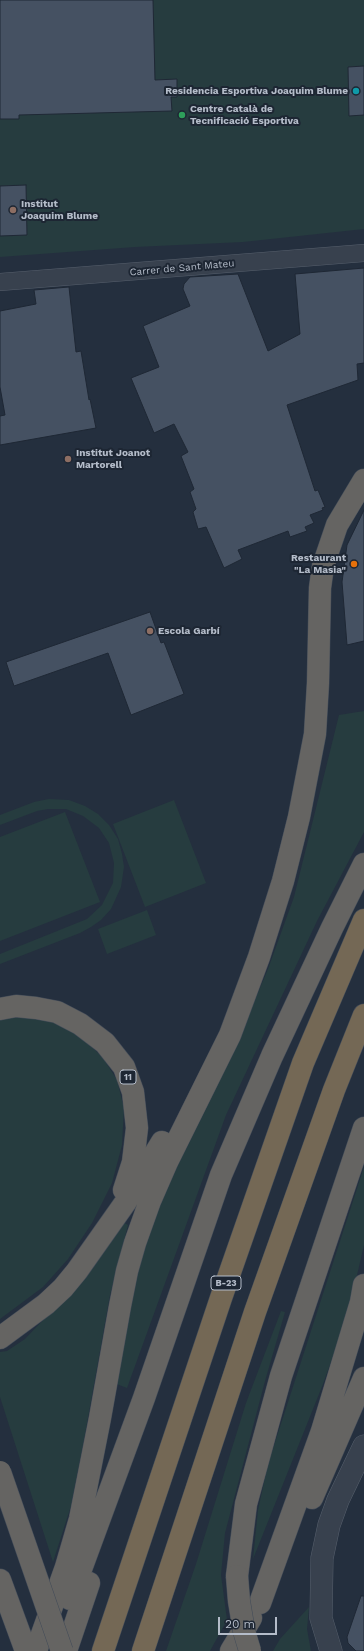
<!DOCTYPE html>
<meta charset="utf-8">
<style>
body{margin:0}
#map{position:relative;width:364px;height:1651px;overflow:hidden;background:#242f3e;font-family:"Work Sans",sans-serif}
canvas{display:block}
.scale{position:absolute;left:218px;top:1617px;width:59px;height:18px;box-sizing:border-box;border:2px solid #b4bcc9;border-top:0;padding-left:5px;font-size:12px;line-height:14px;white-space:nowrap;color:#b4bcc9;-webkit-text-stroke:3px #1d2633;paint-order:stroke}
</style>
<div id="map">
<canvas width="364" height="1651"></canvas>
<div class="scale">20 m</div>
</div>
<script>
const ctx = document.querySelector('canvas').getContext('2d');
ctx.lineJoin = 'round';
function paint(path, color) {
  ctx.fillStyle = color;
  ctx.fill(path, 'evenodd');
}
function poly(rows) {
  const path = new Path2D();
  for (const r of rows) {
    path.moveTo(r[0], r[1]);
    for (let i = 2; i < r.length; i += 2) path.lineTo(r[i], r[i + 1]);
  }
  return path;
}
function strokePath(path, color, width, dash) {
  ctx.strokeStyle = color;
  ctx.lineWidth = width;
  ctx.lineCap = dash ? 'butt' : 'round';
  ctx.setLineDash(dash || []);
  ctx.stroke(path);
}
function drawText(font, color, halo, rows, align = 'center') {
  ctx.font = font + ' "Work Sans",sans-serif';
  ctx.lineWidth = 4;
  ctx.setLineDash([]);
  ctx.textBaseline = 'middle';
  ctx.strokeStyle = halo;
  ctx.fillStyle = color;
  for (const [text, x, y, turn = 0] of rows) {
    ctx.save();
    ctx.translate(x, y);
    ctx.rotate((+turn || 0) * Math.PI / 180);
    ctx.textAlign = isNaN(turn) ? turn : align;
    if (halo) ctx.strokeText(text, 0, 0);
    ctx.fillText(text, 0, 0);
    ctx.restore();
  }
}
paint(poly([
 [0,0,364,0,364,229,243,242,135,247,0,257],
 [364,711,364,832,317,921,226,1115,127,1388,114,1383,138,1264,153,1212,234,1049,268,969,294,897,339,715],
 [49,799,69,800,85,806,98,814,109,825,118,839,122,854,124,867,121,887,111,909,101,920,91,927,80,933,0,964,0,954,87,919,102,905,113,883,114,863,109,843,99,828,83,816,66,809,48,809,37,811,0,825,0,815,34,802],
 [174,800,206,883,145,907,113,824],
 [65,812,100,902,0,941,0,837],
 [147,910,156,935,107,954,98,929],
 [24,1017,46,1018,69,1029,86,1041,103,1058,117,1080,124,1108,122,1145,112,1183,92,1223,68,1259,43,1287,0,1319,0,1019],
 [364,1167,364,1245,348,1314,323,1384,253,1559,258,1510,268,1464],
 [123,1222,128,1225,110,1295,84,1440,71,1506,53,1562,0,1397,0,1352,7,1351,25,1339,83,1278],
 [281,1311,285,1312,265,1381,225,1533,221,1575,227,1620,210,1651,166,1651,196,1564,246,1403],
 [309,1607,307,1629,311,1651,273,1651,280,1639]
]), '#263c3f');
const building = poly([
 [0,0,153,0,155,80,177,79,177,97,171,97,172,111,19,115,19,119,0,119,0,0],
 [364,66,364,115,349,116,348,67,364,66],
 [26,185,27,235,0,236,0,186,26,185],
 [364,268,364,363,357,364,358,380,287,405,315,491,318,490,325,507,322,508,323,510,310,515,314,523,305,527,307,531,290,537,288,531,238,550,242,559,224,568,206,527,198,529,193,512,196,509,190,492,194,489,181,456,188,452,174,424,154,433,131,378,159,367,143,326,190,306,183,289,184,284,190,277,238,274,268,351,300,334,295,274,364,268],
 [69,287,76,352,81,351,89,400,90,399,96,428,0,445,0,416,5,415,0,387,0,311,36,304,34,290,69,287],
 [364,510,364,641,347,645,342,582,347,545,364,510],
 [150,612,161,643,164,642,184,694,131,715,108,653,14,686,6,662,150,612],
 [361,1596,364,1596,364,1651,356,1651,348,1643,347,1637,361,1596]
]);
paint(building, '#455162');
strokePath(building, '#1f2835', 1);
const minor = poly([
 [0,282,364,253]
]);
const tertiary = poly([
 [331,1651,321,1618,322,1558,329,1525,338,1500,364,1446]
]);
const trunk = poly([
 [0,1009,16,1006,36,1008,57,1012,80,1024,105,1043,124,1067,133,1092,137,1128,133,1162,124,1190],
 [0,1338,46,1304,63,1288,77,1271,125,1203,162,1142],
 [312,1498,364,1378],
 [237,1576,246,1504,281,1376,364,1128],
 [0,1580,26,1651],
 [70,1599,144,1398,221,1175,272,1056,332,928,364,864],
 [260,1603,322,1431,361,1302,364,1285],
 [36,1651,66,1567,80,1519,100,1418,120,1306,127,1271,135,1243,150,1201,167,1162,230,1035,259,957,283,881,299,817,315,734,318,683,320,588,323,566,337,525,364,480],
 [66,1651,89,1583],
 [231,1651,251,1618]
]);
const motorway = poly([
 [103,1651,221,1298,303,1063,364,920],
 [143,1651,255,1312,334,1090,364,1015]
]);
strokePath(minor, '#565f6c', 18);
strokePath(tertiary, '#565f6c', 23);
strokePath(trunk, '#434c59', 23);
strokePath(motorway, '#434c59', 23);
strokePath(minor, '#38414e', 17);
strokePath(tertiary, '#38414e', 22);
strokePath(trunk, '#656462', 22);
strokePath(motorway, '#746855', 22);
const trunkBridge = poly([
 [0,1472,62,1651],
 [237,1576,239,1601,244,1631,250,1651]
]);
strokePath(trunkBridge, '#434c59', 23, []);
strokePath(trunkBridge, '#656462', 22);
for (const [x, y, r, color] of [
 [356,91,4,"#0f9aa8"],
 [182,115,4,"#2e9e5b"],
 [13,210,4,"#8d6e63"],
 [68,459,4,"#8d6e63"],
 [354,564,4,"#e8710a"],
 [150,631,4,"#8d6e63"]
]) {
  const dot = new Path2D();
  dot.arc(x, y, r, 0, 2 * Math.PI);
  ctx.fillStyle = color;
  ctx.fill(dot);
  strokePath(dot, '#1d2633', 1.5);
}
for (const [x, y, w] of [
 [128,1077,16],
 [226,1283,30]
]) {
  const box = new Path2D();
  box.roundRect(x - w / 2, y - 7, w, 14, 3);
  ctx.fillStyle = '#1d2633';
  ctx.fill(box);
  strokePath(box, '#b4bcc9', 1);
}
drawText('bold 9px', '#b4bcc9', null, [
 ["11",128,1077],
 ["B-23",226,1283]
]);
drawText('bold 10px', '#b4bcc9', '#1d2633', [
 ["Residencia Esportiva Joaquim Blume",348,91,"right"],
 ["Centre Català de",190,109],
 ["Tecnificació Esportiva",190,121],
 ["Institut",21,204],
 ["Joaquim Blume",21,216],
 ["Institut Joanot",76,453],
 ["Martorell",76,465],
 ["Restaurant",346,558,"right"],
 ["\"La Masia\"",346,570,"right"],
 ["Escola Garbí",158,631]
], 'left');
drawText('10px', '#b4bcc9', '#1d2633', [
 ["Carrer de Sant Mateu",182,268,-5]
]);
</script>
